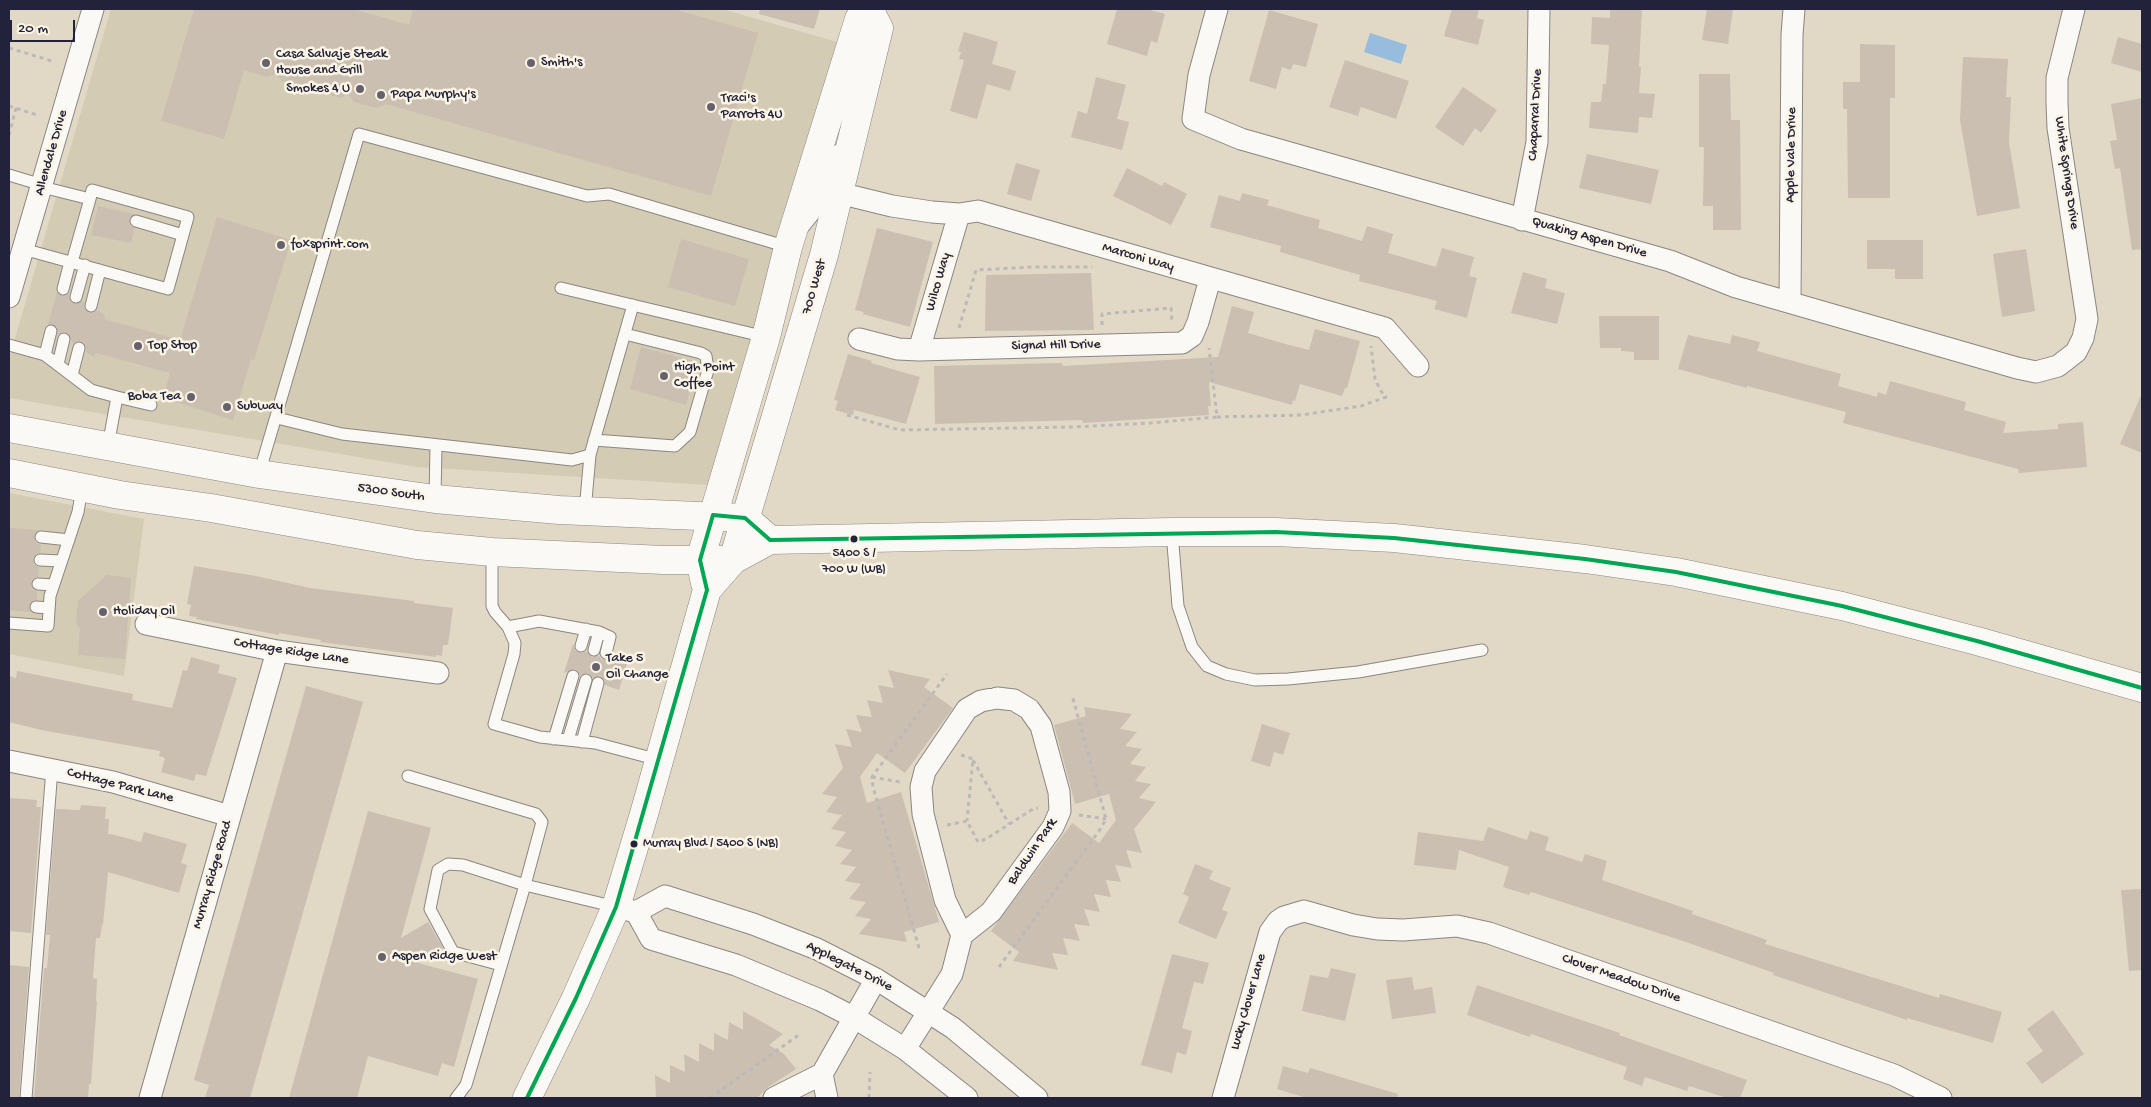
<!DOCTYPE html>
<style>
body{margin:0}
#map{position:relative;width:2151px;height:1107px;overflow:hidden;background:#e1d9c6;font-family:"Gochi Hand",sans-serif}
canvas{display:block}
.frame{position:absolute;inset:0;border:10px solid #22223b;pointer-events:none}
.scale{position:absolute;left:10px;top:20px;width:65px;height:22px;box-sizing:border-box;border:2px solid #22223b;border-top:0;padding-left:6px;font-size:15px;line-height:18px;white-space:nowrap;color:#22223b;-webkit-text-stroke:4px #fcf5e5;paint-order:stroke}
</style>
<div id="map">
<canvas width="2151" height="1107"></canvas>
<div class="frame"></div>
<div class="scale">20 m</div>
</div>
<script>
const ctx = document.querySelector('canvas').getContext('2d');
ctx.lineJoin = 'round';
function paint(path, color) {
  ctx.fillStyle = color;
  ctx.fill(path, 'evenodd');
}
function poly(rows) {
  const path = new Path2D();
  for (const r of rows) {
    path.moveTo(r[0], r[1]);
    for (let i = 2; i < r.length; i += 2) path.lineTo(r[i], r[i + 1]);
  }
  return path;
}
function strokePath(path, color, width, dash) {
  ctx.strokeStyle = color;
  ctx.lineWidth = width;
  ctx.lineCap = dash ? 'butt' : 'round';
  ctx.setLineDash(dash || []);
  ctx.stroke(path);
}
function drawText(font, color, halo, rows, align = 'center') {
  ctx.font = font + ' "Gochi Hand",sans-serif';
  ctx.lineWidth = 5;
  ctx.setLineDash([]);
  ctx.textBaseline = 'middle';
  ctx.strokeStyle = halo;
  ctx.fillStyle = color;
  for (const [text, x, y, turn = 0] of rows) {
    ctx.save();
    ctx.translate(x, y);
    ctx.rotate((+turn || 0) * Math.PI / 180);
    ctx.textAlign = isNaN(turn) ? turn : align;
    if (halo) ctx.strokeText(text, 0, 0);
    ctx.fillText(text, 0, 0);
    ctx.restore();
  }
}
paint(poly([
 [111,9,722,9,841,43,710,485,417,467,9,398,9,359],
 [9,493,144,519,124,676,9,654]
]), '#d4cbb4');
paint(poly([
 [1370,33,1407,45,1401,64,1364,52]
]), '#98bcdd');
paint(poly([
 [194,9,353,9,409,25,413,9,673,9,758,33,711,196,386,104,376,108,354,102,349,94,340,98,317,91,312,84,304,87,282,81,276,74,267,77,244,70,224,139,161,121],
 [760,9,820,9,814,29,759,14],
 [1117,9,1146,9,1165,14,1157,43,1151,41,1147,56,1107,44],
 [1452,9,1479,9,1477,18,1484,20,1478,45,1444,36],
 [1610,9,1642,9,1639,67,1641,67,1639,93,1655,94,1652,118,1639,117,1638,133,1589,128,1591,102,1601,102,1603,84,1606,84,1609,45,1591,44,1592,17,1610,18],
 [1707,9,1733,9,1728,44,1702,40],
 [1269,10,1318,24,1306,67,1293,64,1291,70,1282,67,1276,89,1249,81],
 [964,32,998,42,992,64,1016,71,1010,91,987,84,977,119,950,111,964,60,959,59,961,52,958,51],
 [2118,37,2142,44,2142,72,2111,63],
 [1860,44,1895,45,1895,98,1890,98,1890,198,1848,198,1847,109,1843,109,1843,82,1860,82],
 [1963,57,2008,59,2006,97,2011,97,2009,143,2020,208,1977,216,1960,120],
 [1345,60,1409,81,1396,119,1361,107,1358,116,1329,107],
 [1699,74,1730,74,1731,120,1740,120,1741,230,1713,230,1713,206,1703,206,1704,147,1699,147],
 [1096,77,1126,85,1117,119,1129,122,1122,150,1071,137,1078,111,1087,114],
 [1463,87,1497,110,1481,133,1475,128,1463,146,1435,127],
 [2142,98,2142,249,2132,250,2120,168,2115,169,2110,141,2117,140,2111,104],
 [1587,154,1659,170,1651,204,1579,188],
 [1016,163,1040,170,1031,201,1007,194],
 [1127,168,1162,186,1164,182,1187,194,1171,225,1113,196],
 [1242,193,1269,200,1267,205,1320,220,1318,228,1362,241,1367,226,1393,234,1388,253,1436,267,1442,248,1474,257,1469,276,1477,278,1467,318,1434,309,1437,301,1359,281,1360,275,1280,252,1281,246,1210,227,1219,195,1240,201],
 [98,206,134,214,129,219,130,226,135,228,131,243,91,235],
 [217,217,291,240,254,360,251,359,233,420,163,398,170,373,96,353,94,357,86,352,86,346,84,342,77,341,73,344,69,333,62,332,58,335,57,326,48,324,57,293,62,296,69,293,70,302,77,304,82,301,84,302,84,309,89,313,94,313,97,310,105,315,104,319,180,340],
 [877,228,933,242,910,327,863,314,864,312,855,310],
 [681,239,749,259,735,306,668,287],
 [1867,240,1923,240,1923,279,1895,279,1895,269,1867,269],
 [2026,249,2035,311,2002,317,1993,254],
 [1523,272,1547,279,1545,288,1565,293,1557,324,1511,313],
 [1091,273,1094,330,985,331,986,275],
 [1232,306,1254,312,1248,333,1289,345,1309,350,1315,329,1360,341,1347,388,1345,388,1342,396,1300,384,1295,401,1293,400,1292,405,1209,382,1211,406,1208,406,1209,415,1083,423,1082,420,935,424,934,366,1062,363,1063,366,1218,357],
 [1599,316,1659,316,1659,360,1634,360,1634,352,1621,351,1621,348,1600,348],
 [1688,335,1730,344,1732,335,1760,342,1757,351,1841,374,1838,386,1877,397,1878,392,1886,395,1890,381,1966,402,1964,410,2006,422,2003,433,2058,429,2058,424,2083,422,2087,467,2019,473,2018,469,1843,423,1846,412,1747,386,1747,388,1678,369],
 [641,347,697,362,686,405,630,389],
 [848,354,872,361,871,363,920,377,906,424,854,410,853,415,835,410,838,401,834,400],
 [2142,393,2142,453,2120,444],
 [10,528,38,530,34,537,36,543,41,545,40,553,34,556,33,560,34,564,39,567,38,577,32,579,31,584,33,590,37,591,37,600,30,603,31,612,9,610],
 [194,566,256,576,310,588,414,601,414,603,453,608,448,645,443,645,442,656,436,655,436,657,320,642,321,640,279,633,279,635,196,619,197,617,189,616,191,605,187,604],
 [107,575,131,578,125,659,78,655,80,628,76,624,78,601],
 [573,644,576,651,582,653,587,651,592,657,599,656,601,659,608,660,613,655,628,660,619,690,605,685,605,681,600,676,593,678,588,673,580,675,575,669,564,673],
 [191,657,220,665,218,673,237,678,206,776,196,774,194,781,161,772,165,758,159,756,160,751,41,730,9,722,9,676,16,678,17,671,133,694,132,700,172,708,183,670,187,671],
 [888,670,930,679,924,687,953,708,905,773,877,753,860,777,867,803,901,792,935,908,939,922,904,932,907,942,859,934,871,919,855,916,866,902,849,899,861,884,845,881,856,867,840,864,852,850,835,846,846,832,831,829,842,815,826,812,837,797,822,794,843,768,835,744,852,747,846,729,862,732,856,715,872,717,867,700,883,703,878,685,894,688],
 [306,686,363,702,250,1098,205,1098,209,1085,194,1080],
 [1084,707,1132,714,1120,729,1137,732,1125,746,1142,749,1130,764,1146,767,1135,781,1151,784,1139,798,1156,802,1134,829,1142,853,1126,850,1132,868,1115,865,1121,882,1106,880,1111,897,1094,894,1100,912,1084,909,1090,926,1074,924,1080,941,1063,938,1068,955,1052,953,1058,970,1013,961,1019,952,991,931,1072,823,1099,843,1116,820,1109,794,1075,804,1072,792,1054,725,1086,716],
 [1262,724,1290,733,1283,755,1274,752,1270,767,1251,761],
 [9,798,37,800,36,807,41,807,31,933,9,931],
 [81,805,106,807,105,819,109,819,108,834,111,834,141,842,144,832,187,844,181,863,187,865,179,893,108,872,103,925,102,924,100,938,96,938,93,978,97,979,96,1001,97,1001,91,1084,89,1084,88,1098,34,1098,44,968,47,968,50,935,46,935,56,809,80,810],
 [368,811,431,828,401,938,428,922,443,948,418,963,478,979,454,1067,442,1063,438,1076,368,1056,357,1098,289,1098],
 [1488,827,1527,840,1530,831,1549,837,1545,850,1582,862,1585,854,1607,861,1602,880,1693,911,1692,914,1767,940,1765,944,1939,998,1940,994,2002,1012,1993,1043,1907,1018,1907,1020,1773,975,1774,973,1683,941,1531,892,1529,895,1503,887,1509,867,1459,850,1456,870,1414,865,1418,832,1483,841],
 [1195,864,1213,871,1209,879,1231,888,1222,910,1228,912,1216,939,1178,923,1189,897,1183,894],
 [2142,889,2142,970,2129,971,2121,890],
 [1172,954,1209,963,1203,984,1194,982,1182,1028,1192,1031,1186,1055,1177,1052,1172,1073,1141,1065],
 [9,965,29,967,19,1098,9,1098],
 [1331,968,1356,974,1345,1021,1302,1011,1310,975,1328,978],
 [1412,977,1414,990,1432,987,1436,1013,1392,1019,1386,980],
 [1477,985,1620,1033,1619,1035,1747,1080,1740,1098,1727,1098,1689,1086,1687,1091,1645,1077,1642,1086,1623,1079,1627,1067,1531,1034,1530,1037,1467,1015],
 [2053,1010,2084,1054,2042,1084,2026,1063,2043,1051,2027,1029],
 [743,1011,783,1034,769,1045,784,1054,796,1069,768,1087,757,1098,656,1098,655,1075,670,1083,670,1065,685,1072,684,1054,699,1062,699,1043,714,1051,714,1033,728,1040,729,1022,743,1030],
 [1283,1066,1308,1073,1310,1068,1398,1094,1397,1098,1307,1098,1277,1089]
]), '#cabfb1');
const service = poly([
 [9,175,42,185],
 [42,187,90,199,72,262],
 [136,221,183,235],
 [803,228,816,212,838,150],
 [23,249,168,289,188,217,92,190,90,199],
 [561,288,766,337],
 [63,289,70,262],
 [76,297,85,265],
 [91,306,100,270],
 [9,345,45,355,91,390,117,397,108,446],
 [45,355,51,331],
 [58,364,64,339],
 [72,375,79,348],
 [117,397,151,405],
 [277,418,342,434,572,460,590,455],
 [594,440,675,446,690,432,708,370,706,356,701,353,625,334],
 [259,474,359,134,587,196,609,194,788,247],
 [435,499,436,445],
 [585,511,590,455,633,305],
 [1172,532,1178,606,1192,647,1207,666,1226,674,1255,680,1288,679,1358,672,1482,650],
 [41,537,69,540],
 [492,552,492,606,495,612,508,627,515,643,514,654,494,724,540,737,595,743,659,760],
 [40,560,61,561],
 [38,584,53,585],
 [36,607,49,608],
 [9,623,48,626,50,596,78,512,82,488],
 [508,627,539,621,599,632,610,637,606,653],
 [581,646,586,629],
 [594,650,599,632],
 [554,739,573,676],
 [568,740,586,680],
 [582,742,598,683],
 [408,776,536,814,542,822,525,885,463,865,448,864,438,870,430,909,453,952,501,965],
 [26,1098,52,769],
 [456,1098,466,1085,525,885,616,907]
]);
const minor = poly([
 [1217,9,1199,75,1193,119,1241,139,1670,261,1736,287,2017,368,2036,372,2058,366,2076,352,2083,338,2087,319,2058,128,2057,103,2057,78,2074,9],
 [839,193,892,206,932,212,959,214,978,211,1385,328,1418,366],
 [1522,220,1537,142,1539,9],
 [9,297,93,9],
 [1790,302,1792,35,1794,9],
 [859,339,898,349,919,350,1182,343,1192,336,1198,322,1210,279],
 [919,350,959,214],
 [146,624,277,651,438,673],
 [997,698,1014,700,1029,709,1041,726,1059,792,1060,811,1053,827,991,912,962,935,945,900,923,814,921,787,925,771,967,709,981,701,997,698],
 [9,761,113,782,230,816],
 [616,907,636,912,665,896,753,924,817,949,876,979,953,1028,1037,1098],
 [636,912,651,939,736,965,820,1000,855,1018,905,1049,967,1098],
 [905,1049,952,974,962,935],
 [822,1074,876,979],
 [150,1098,277,651],
 [774,1098,822,1074,827,1098],
 [1223,1098,1270,932,1278,921,1284,917,1304,911,1353,925,1377,929,1403,930,1457,926,1489,933,1894,1075,1941,1098]
]);
const secondary = poly([
 [705,583,700,560,766,337,788,247,859,19,871,13],
 [527,1098,576,998,616,907,644,814,707,590,733,560,824,255,879,28,871,13,872,9]
]);
const primary = poly([
 [9,428,259,474,435,499,559,510,745,518,770,540],
 [9,473,120,495,211,508,417,545,492,552,663,560,733,560,770,540,1172,532,1276,532,1394,538,1585,559,1676,572,1842,606,1977,641,2142,688]
]);
strokePath(service, '#8b8681', 13);
strokePath(minor, '#8b8681', 23);
strokePath(secondary, '#8b8681', 29);
strokePath(primary, '#8b8681', 29);
strokePath(poly([
 [9,48,52,61],
 [9,106,37,115],
 [9,135,16,108],
 [1102,325,1102,314,1171,308,1172,322],
 [959,328,976,270,1032,267,1092,267],
 [847,415,900,430,1073,427,1150,423,1217,417,1209,348],
 [1217,417,1301,415,1361,406,1386,397,1381,391,1375,379,1371,346],
 [961,755,973,759,967,821],
 [973,760,1009,824],
 [872,777,900,782],
 [1079,815,1106,819],
 [947,825,967,821,978,842,986,839,1033,809,1038,808],
 [919,948,873,787,872,777,947,674],
 [999,967,1101,828,1106,819,1072,695],
 [710,1098,800,1034],
 [869,1098,870,1072]
]), '#bbbab8', 3, [4, 4]);
strokePath(service, '#faf9f6', 11);
strokePath(minor, '#faf9f6', 21);
strokePath(secondary, '#faf9f6', 28);
strokePath(primary, '#faf9f6', 28);
strokePath(poly([
 [527,1098,576,998,616,907,707,590,700,560,713,515,745,518,770,540,1276,532,1394,538,1585,559,1676,572,1842,606,1977,641,2142,688]
]), '#00a651', 4);
for (const [x, y, r, color] of [
 [266,63,5,"#65626c"],
 [531,63,5,"#65626c"],
 [360,89,5,"#65626c"],
 [381,95,5,"#65626c"],
 [711,107,5,"#65626c"],
 [281,245,5,"#65626c"],
 [138,346,5,"#65626c"],
 [664,376,5,"#65626c"],
 [191,397,5,"#65626c"],
 [227,407,5,"#65626c"],
 [854,539,4.5,"#22223b"],
 [103,612,5,"#65626c"],
 [596,667,5,"#65626c"],
 [634,844,4.5,"#22223b"],
 [382,957,5,"#65626c"]
]) {
  const dot = new Path2D();
  dot.arc(x, y, r, 0, 2 * Math.PI);
  ctx.fillStyle = color;
  ctx.fill(dot);
  strokePath(dot, '#fcf5e5', 2);
}
drawText('13px', '#22223b', '#fcf5e5', [
 ["5400 S /",854,554],
 ["700 W (WB)",854,570],
 ["Murray Blvd / 5400 S (NB)",643,844,"left"]
]);
drawText('14px', '#22223b', '#fcf5e5', [
 ["Casa Salvaje Steak",276,55],
 ["House and Grill",276,71],
 ["Smith's",541,63],
 ["Smokes 4 U",350,89,"right"],
 ["Papa Murphy's",391,95],
 ["Traci's",721,99],
 ["Parrots 4U",721,115],
 ["foxsprint.com",291,245],
 ["Top Stop",148,346],
 ["High Point",674,368],
 ["Coffee",674,384],
 ["Boba Tea",181,397,"right"],
 ["Subway",237,407],
 ["Holiday Oil",113,612],
 ["Take 5",606,659],
 ["Oil Change",606,675],
 ["Aspen Ridge West",392,957]
], 'left');
drawText('14px', '#22223b', '#fcf5e5', [
 ["Chaparral Drive",1536,115,-87],
 ["Allendale Drive",52,153,-74],
 ["Apple Vale Drive",1792,155,-89],
 ["White Springs Drive",2066,173,82],
 ["Quaking Aspen Drive",1589,238,16],
 ["Marconi Way",1138,258,16],
 ["Wilco Way",939,282,-74],
 ["700 West",815,287,-74],
 ["Signal Hill Drive",1056,346,-1],
 ["5300 South",391,493,8],
 ["Cottage Ridge Lane",291,652,9],
 ["Cottage Park Lane",120,786,14],
 ["Baldwin Park",1033,852,-56],
 ["Murray Ridge Road",213,875,-74],
 ["Applegate Drive",849,967,27],
 ["Clover Meadow Drive",1621,979,19],
 ["Lucky Clover Lane",1249,1002,-74]
]);
</script>
